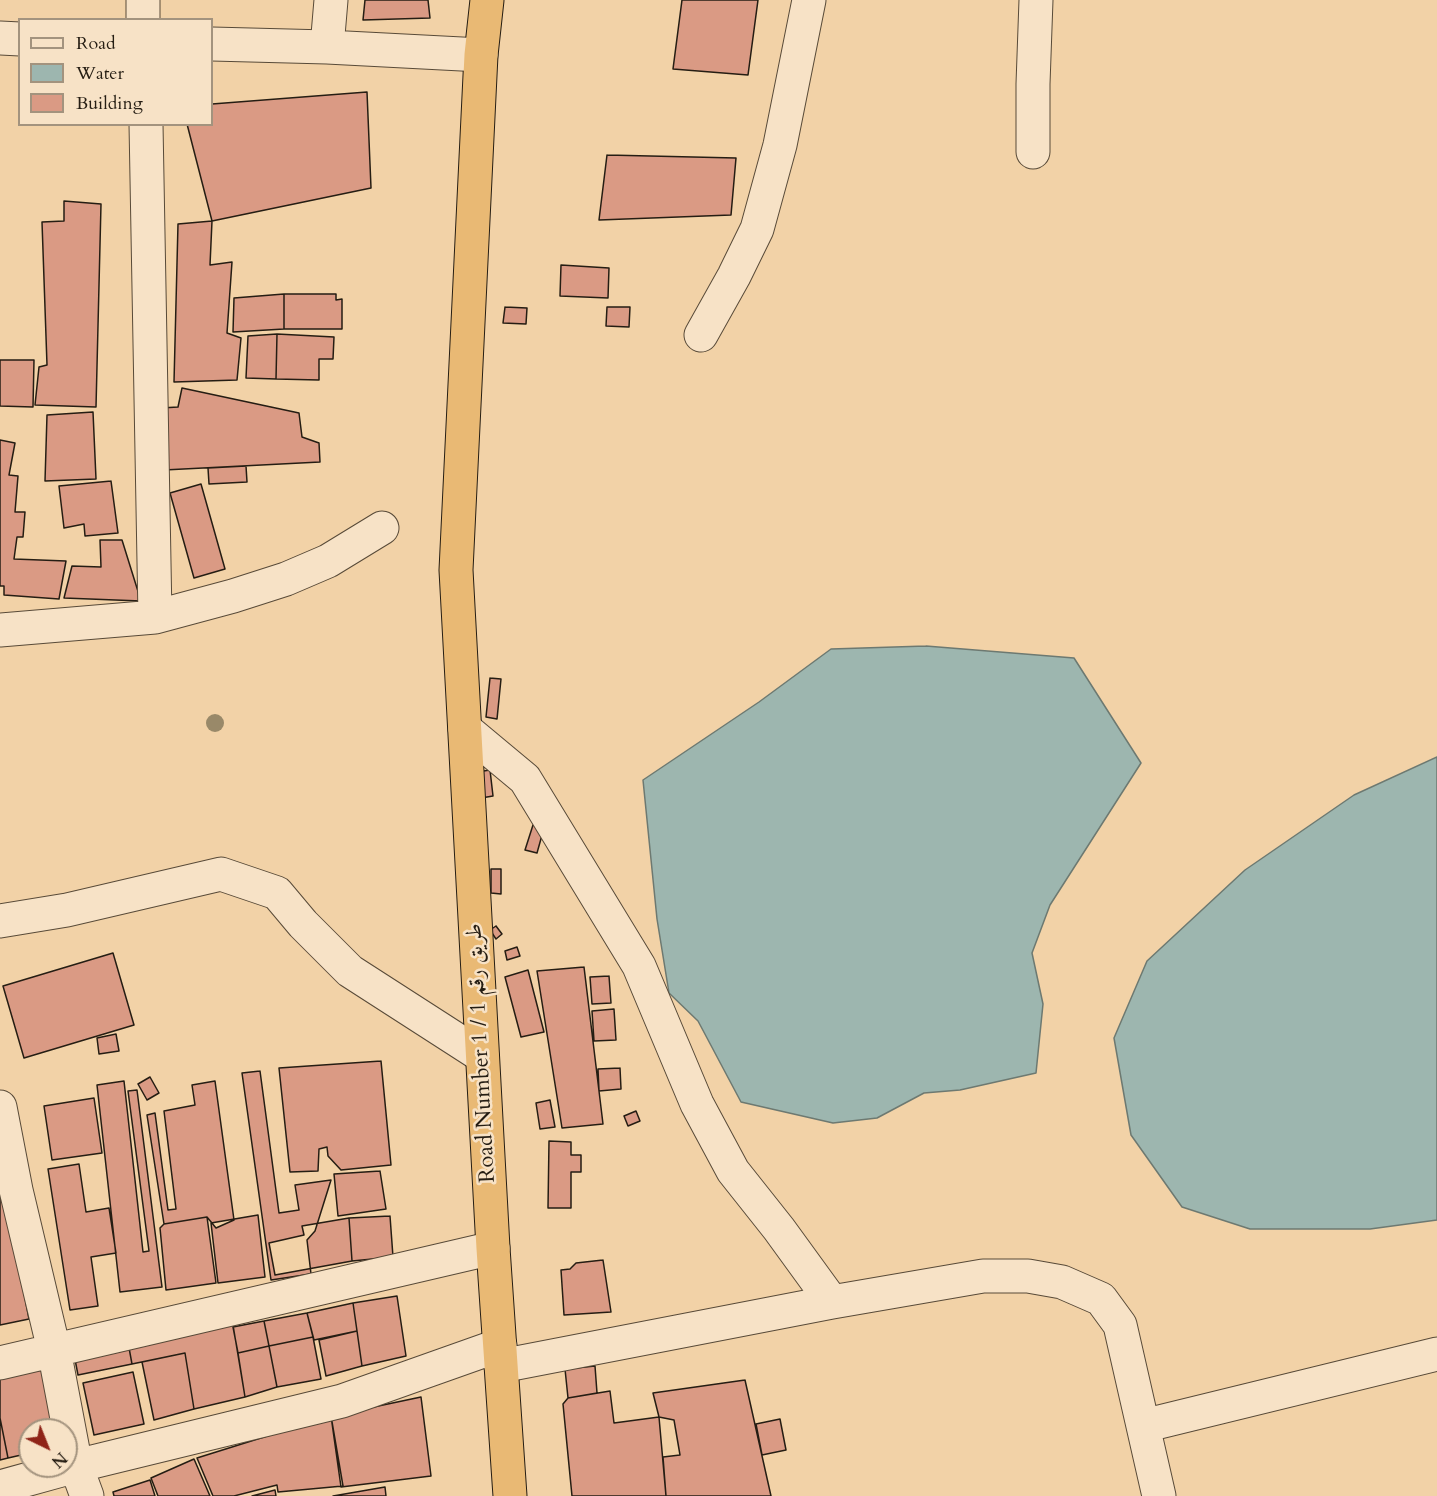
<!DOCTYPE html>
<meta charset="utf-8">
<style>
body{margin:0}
#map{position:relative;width:1437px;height:1496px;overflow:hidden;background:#f2d2a7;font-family:Cardo,serif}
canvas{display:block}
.legend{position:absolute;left:18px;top:18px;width:195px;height:108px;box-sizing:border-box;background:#f7e2c6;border:2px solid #a3937e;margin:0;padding:8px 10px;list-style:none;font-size:18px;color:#251d13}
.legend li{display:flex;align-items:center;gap:12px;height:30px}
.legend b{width:30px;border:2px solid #a3937e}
.north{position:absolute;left:18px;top:1418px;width:60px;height:60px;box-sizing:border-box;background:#f7e2c6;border:2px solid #a3937e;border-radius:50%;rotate:137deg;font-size:16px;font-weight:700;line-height:24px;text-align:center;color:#251d13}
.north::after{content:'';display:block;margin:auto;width:21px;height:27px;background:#8f2418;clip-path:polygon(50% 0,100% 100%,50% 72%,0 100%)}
</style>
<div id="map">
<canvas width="1437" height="1496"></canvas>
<ul class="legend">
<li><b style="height:8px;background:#f7e2c6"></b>Road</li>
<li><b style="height:16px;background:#9db6af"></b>Water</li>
<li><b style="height:16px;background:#da9a84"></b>Building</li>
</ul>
<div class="north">N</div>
</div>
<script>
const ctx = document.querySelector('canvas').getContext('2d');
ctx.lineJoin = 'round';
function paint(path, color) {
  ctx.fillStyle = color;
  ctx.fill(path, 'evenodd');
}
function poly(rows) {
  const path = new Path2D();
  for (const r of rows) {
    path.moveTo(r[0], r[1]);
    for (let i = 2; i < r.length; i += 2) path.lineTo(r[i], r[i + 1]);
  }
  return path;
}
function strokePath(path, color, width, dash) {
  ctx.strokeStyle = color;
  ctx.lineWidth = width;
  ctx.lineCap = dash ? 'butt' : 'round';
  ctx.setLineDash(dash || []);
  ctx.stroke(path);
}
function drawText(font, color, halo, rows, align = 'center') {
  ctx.font = font + ' Cardo,Amiri,serif';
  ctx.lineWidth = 5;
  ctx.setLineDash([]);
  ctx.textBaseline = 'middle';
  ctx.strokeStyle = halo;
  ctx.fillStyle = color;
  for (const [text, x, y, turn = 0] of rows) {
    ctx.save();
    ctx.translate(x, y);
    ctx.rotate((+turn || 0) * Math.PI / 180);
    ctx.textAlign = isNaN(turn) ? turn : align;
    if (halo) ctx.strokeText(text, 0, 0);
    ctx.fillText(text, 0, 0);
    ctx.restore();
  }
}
const water = poly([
 [926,646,1074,658,1141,763,1050,905,1032,953,1043,1004,1036,1073,960,1090,924,1093,877,1118,833,1123,741,1102,698,1021,669,993,657,919,643,780,759,702,831,649,926,646],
 [1437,757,1437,1220,1370,1229,1250,1229,1182,1207,1131,1135,1114,1038,1147,961,1245,870,1354,795,1437,757]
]);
paint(water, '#9db6af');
strokePath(water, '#6d7971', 1.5);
const building = poly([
 [365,0,428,0,430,18,363,20,365,0],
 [682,0,758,0,748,75,673,69,682,0],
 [367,92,371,188,212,221,187,124,212,124,212,104,367,92],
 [607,155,736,158,731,215,599,220,607,155],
 [64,201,101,204,96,407,35,405,39,367,47,365,42,222,64,221,64,201],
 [212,221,210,265,232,262,227,333,241,338,237,380,174,382,178,224,212,221],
 [561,265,609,268,608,298,560,296,561,265],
 [284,294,336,294,336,300,342,299,342,329,284,329,284,294],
 [284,294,284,329,233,332,234,298,284,294],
 [505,307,527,308,526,324,503,323,505,307],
 [607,307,630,307,629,327,606,326,607,307],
 [277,334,334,337,333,359,319,359,319,380,276,379,277,334],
 [277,334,276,379,246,378,248,336,277,334],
 [0,360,34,360,33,407,0,406,0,360],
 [182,388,299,413,302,437,319,443,320,462,164,470,161,408,178,407,182,388],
 [93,412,96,479,45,481,47,415,93,412],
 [0,440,15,443,9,475,18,476,15,512,25,512,23,537,17,537,14,559,66,561,59,599,4,595,4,586,0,586,0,440],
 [246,466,247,482,209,484,208,468,246,466],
 [111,481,118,533,85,536,84,524,64,528,59,486,111,481],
 [201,484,225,569,194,578,170,493,201,484],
 [100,540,122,540,141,601,64,598,72,566,101,567,100,540],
 [490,678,501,679,497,719,486,717,490,678],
 [490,770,493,796,481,798,477,772,490,770],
 [533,825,544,828,537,853,525,850,533,825],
 [491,869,501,869,501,894,491,893,491,869],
 [496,926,502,934,496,939,490,930,496,926],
 [517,947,520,956,507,960,505,951,517,947],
 [113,953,134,1025,24,1058,3,986,113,953],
 [584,967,603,1124,562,1128,537,971,584,967],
 [528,970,544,1032,521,1037,505,977,528,970],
 [609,976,611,1003,592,1004,590,977,609,976],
 [614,1009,616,1040,594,1041,592,1011,614,1009],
 [116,1034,119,1051,99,1054,97,1038,116,1034],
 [381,1061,391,1165,341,1170,328,1156,327,1147,319,1149,318,1171,290,1172,279,1068,381,1061],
 [620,1068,621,1089,599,1091,598,1069,620,1068],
 [260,1071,279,1213,299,1210,295,1185,331,1180,315,1231,307,1240,311,1274,271,1280,242,1073,260,1071],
 [150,1077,159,1093,147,1100,138,1084,150,1077],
 [124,1081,143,1252,149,1251,128,1091,137,1090,162,1287,120,1292,97,1085,124,1081],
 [215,1081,234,1220,216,1228,207,1217,164,1224,147,1115,155,1113,168,1210,176,1209,164,1111,195,1105,192,1085,215,1081],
 [94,1098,102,1153,52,1160,44,1106,94,1098],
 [550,1100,555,1127,540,1129,536,1103,550,1100],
 [636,1111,640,1121,628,1126,624,1116,636,1111],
 [549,1141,571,1142,571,1155,581,1155,581,1172,571,1172,571,1208,548,1208,549,1141],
 [79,1164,86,1212,109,1208,116,1253,91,1257,98,1306,70,1310,48,1169,79,1164],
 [0,1166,29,1319,0,1325,0,1166],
 [380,1171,386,1209,338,1216,334,1174,380,1171],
 [258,1215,265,1277,218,1283,211,1223,258,1215],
 [390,1216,393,1257,352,1261,349,1218,390,1216],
 [207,1217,216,1283,166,1290,160,1228,164,1224,207,1217],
 [349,1218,352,1261,275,1275,269,1243,304,1235,302,1226,349,1218],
 [603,1260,611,1312,564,1315,561,1270,570,1269,576,1263,603,1260],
 [397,1296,406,1356,362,1366,353,1303,397,1296],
 [353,1303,357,1331,314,1340,307,1313,353,1303],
 [307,1313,313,1337,269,1346,264,1321,307,1313],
 [232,1319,245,1397,194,1409,185,1353,132,1364,127,1337,232,1319],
 [264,1321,269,1346,238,1353,233,1327,264,1321],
 [357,1331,362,1366,326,1376,319,1340,357,1331],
 [127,1337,132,1364,78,1375,73,1349,127,1337],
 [313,1337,321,1379,277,1387,269,1346,313,1337],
 [269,1346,277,1387,245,1397,238,1353,269,1346],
 [185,1353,194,1409,154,1420,142,1362,185,1353],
 [43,1358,58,1430,30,1430,30,1453,8,1458,0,1418,0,1367,43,1358],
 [595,1366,597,1393,568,1398,565,1369,595,1366],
 [133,1372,144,1424,94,1435,83,1383,133,1372],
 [745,1380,771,1496,666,1496,663,1457,680,1455,674,1420,659,1417,653,1393,745,1380],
 [610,1391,614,1423,659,1417,666,1496,572,1496,563,1404,568,1398,610,1391],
 [421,1397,431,1476,341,1487,331,1416,421,1397],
 [331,1416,343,1486,278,1492,277,1485,234,1496,213,1496,197,1458,331,1416],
 [0,1418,8,1458,0,1460,0,1418],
 [780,1419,786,1450,762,1455,756,1424,780,1419],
 [194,1459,210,1496,158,1496,151,1478,194,1459],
 [150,1480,155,1496,114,1496,113,1492,150,1480],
 [385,1487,386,1496,333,1496,385,1487],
 [275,1490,276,1496,252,1496,275,1490]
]);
paint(building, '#da9a84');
strokePath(building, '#251d13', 1.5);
const minor = poly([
 [143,0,143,20],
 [0,38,20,39],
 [212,44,327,47,481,55],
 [327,47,331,0],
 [146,124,155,617],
 [1033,152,1033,84,1036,0],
 [701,335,734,276,757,229,780,145,809,0],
 [0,630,155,617,233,596,286,579,328,561,382,528],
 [465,729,525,779,639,966,697,1104,733,1171,779,1229,832,1302],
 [0,921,67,910,221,874,277,893,303,924,350,971,482,1056],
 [0,1107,16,1190,54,1350,76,1466,87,1496],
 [0,1363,493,1248],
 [501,1366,832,1302,983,1276,1028,1276,1062,1282,1101,1299,1120,1325,1159,1496],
 [1143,1426,1437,1354],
 [0,1487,76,1466,342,1401,500,1345]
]);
const highway = poly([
 [487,0,481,55,456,570,493,1248,510,1496]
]);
strokePath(minor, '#584a38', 35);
strokePath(highway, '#251d13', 35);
strokePath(minor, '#f7e2c6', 33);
strokePath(highway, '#e9b974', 33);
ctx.fillStyle = '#998969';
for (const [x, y] of [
 [215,723]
]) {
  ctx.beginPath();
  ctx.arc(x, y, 9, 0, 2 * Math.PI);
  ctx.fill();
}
drawText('22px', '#251d13', '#f7e2c6', [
 ["Road Number 1 / طريق رقم 1",482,1053,-93]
]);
</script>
